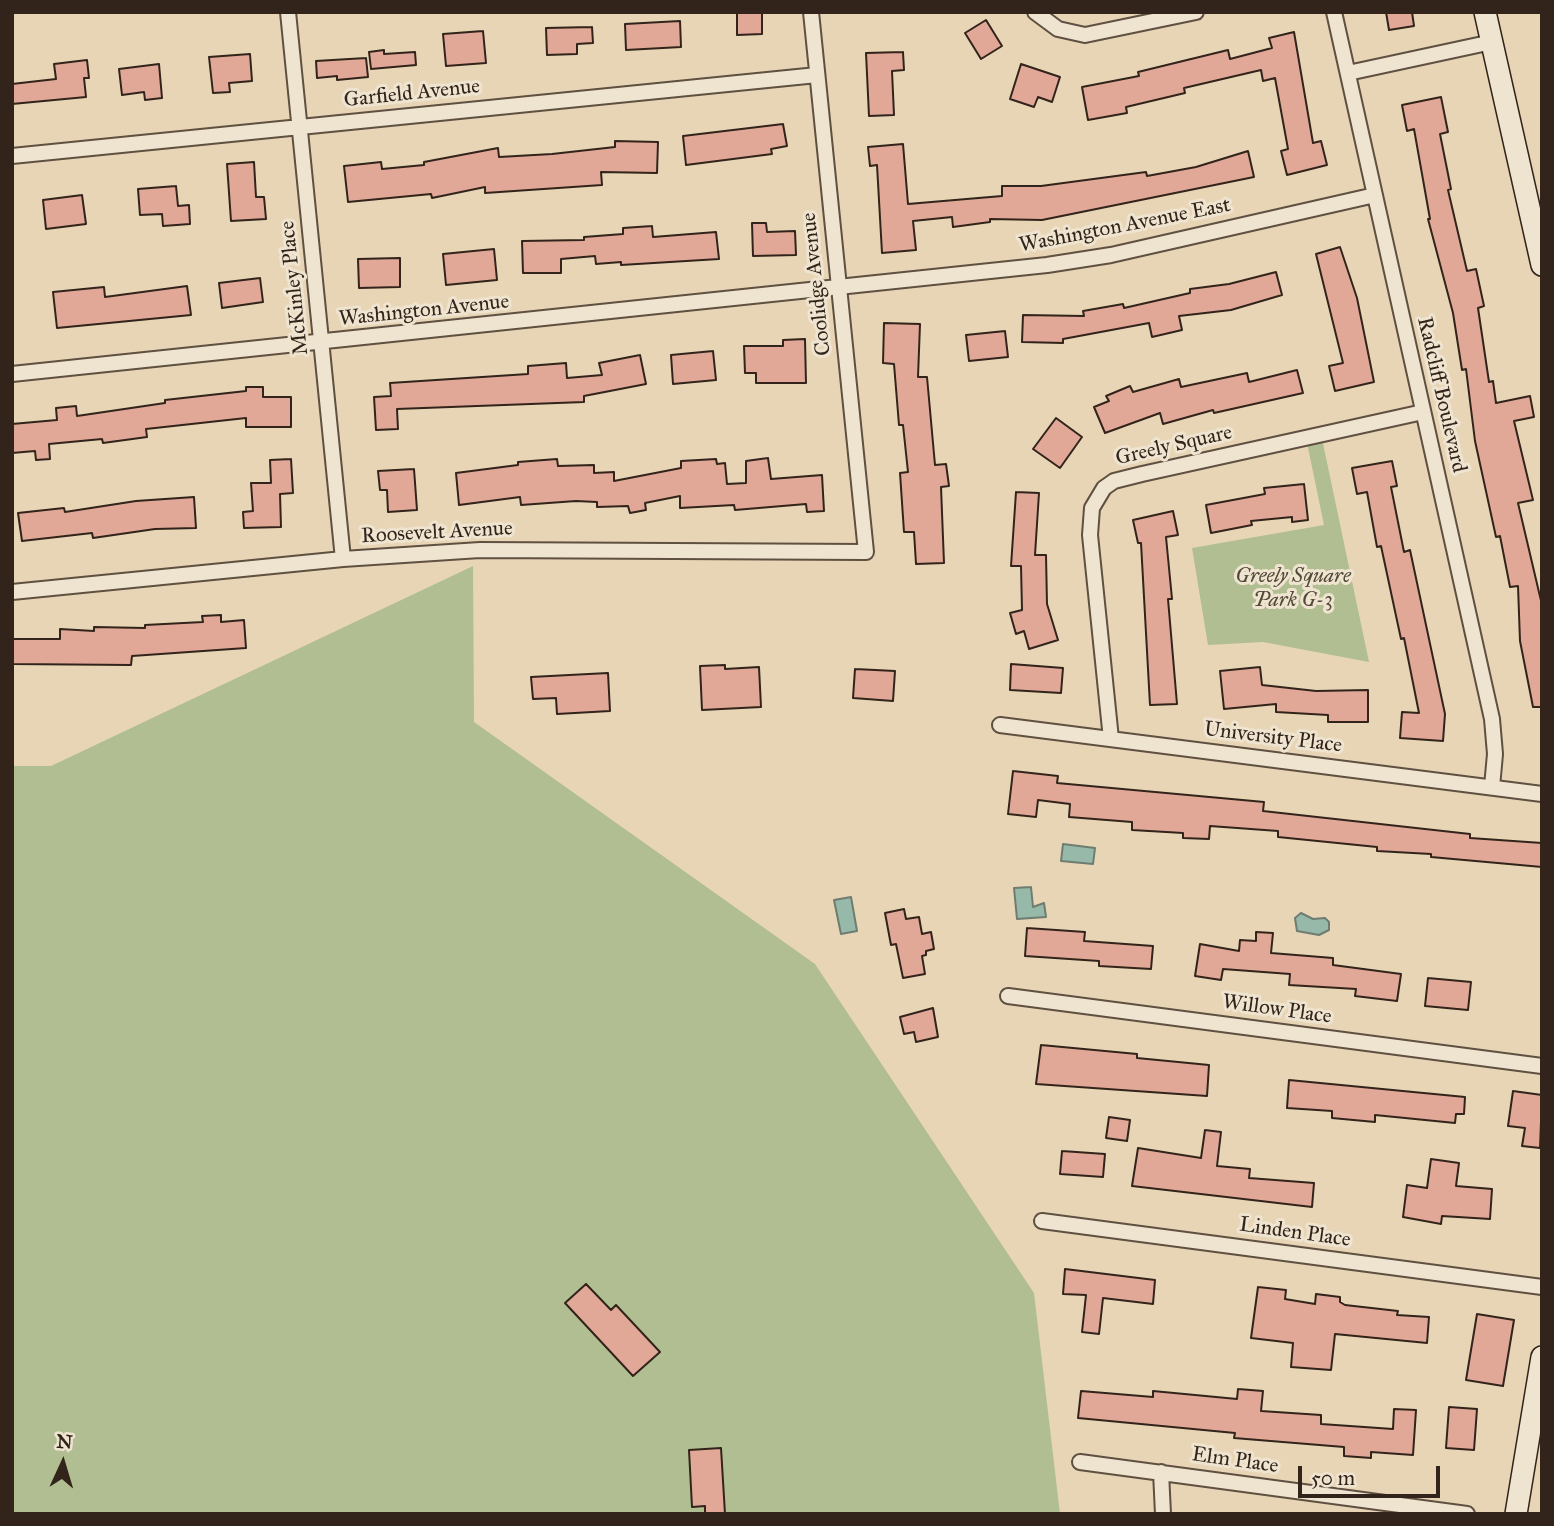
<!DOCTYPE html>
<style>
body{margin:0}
#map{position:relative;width:1554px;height:1526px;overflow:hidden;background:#e7d5b6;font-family:"IM FELL Great Primer",serif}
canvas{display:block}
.frame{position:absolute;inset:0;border:14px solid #32241a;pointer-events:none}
.north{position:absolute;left:28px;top:1428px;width:70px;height:70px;-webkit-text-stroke:5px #efe4d0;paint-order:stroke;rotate:4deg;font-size:19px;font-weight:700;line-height:28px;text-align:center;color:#32241a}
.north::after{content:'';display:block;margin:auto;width:24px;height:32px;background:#32241a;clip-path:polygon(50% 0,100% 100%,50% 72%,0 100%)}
.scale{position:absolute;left:1298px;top:1466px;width:142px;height:32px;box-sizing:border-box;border:4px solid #32241a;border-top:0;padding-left:9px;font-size:21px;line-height:24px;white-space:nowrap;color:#32241a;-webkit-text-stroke:5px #efe4d0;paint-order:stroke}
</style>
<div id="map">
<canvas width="1554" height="1526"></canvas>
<div class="frame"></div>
<div class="north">N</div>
<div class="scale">50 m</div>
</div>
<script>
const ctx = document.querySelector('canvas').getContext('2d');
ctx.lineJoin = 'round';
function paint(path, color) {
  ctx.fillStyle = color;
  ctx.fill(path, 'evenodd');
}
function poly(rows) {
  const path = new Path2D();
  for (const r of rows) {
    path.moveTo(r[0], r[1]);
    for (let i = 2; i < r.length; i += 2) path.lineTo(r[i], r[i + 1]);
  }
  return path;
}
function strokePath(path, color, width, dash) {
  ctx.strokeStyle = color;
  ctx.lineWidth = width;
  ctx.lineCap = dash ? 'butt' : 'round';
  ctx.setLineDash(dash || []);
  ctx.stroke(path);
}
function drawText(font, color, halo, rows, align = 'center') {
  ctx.font = font + ' "IM FELL Great Primer",serif';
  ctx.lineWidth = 6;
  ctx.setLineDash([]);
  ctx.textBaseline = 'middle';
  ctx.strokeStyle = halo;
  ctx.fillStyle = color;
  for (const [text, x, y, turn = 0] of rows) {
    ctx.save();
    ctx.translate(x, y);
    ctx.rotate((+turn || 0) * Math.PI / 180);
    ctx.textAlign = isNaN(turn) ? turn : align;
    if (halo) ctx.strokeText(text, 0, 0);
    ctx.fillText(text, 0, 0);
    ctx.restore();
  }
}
paint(poly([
 [1321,434,1369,662,1263,642,1208,645,1192,548,1324,525,1306,438],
 [473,566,474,722,815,964,1034,1293,1060,1514,12,1514,12,766,51,766]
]), '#b1be91');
const water = poly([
 [1063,844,1095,848,1093,864,1061,861,1063,844],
 [1031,887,1033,907,1044,903,1046,917,1017,919,1014,888,1031,887],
 [851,897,857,931,841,934,834,900,851,897],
 [1301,913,1313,919,1325,918,1329,922,1329,930,1319,935,1297,931,1295,918,1301,913]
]);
paint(water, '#97b9aa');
strokePath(water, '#6f7d70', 2);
const building = poly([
 [737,12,762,12,762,34,737,35,737,12],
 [1386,12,1412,12,1414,26,1389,30,1386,12],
 [986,20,1002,46,981,59,965,33,986,20],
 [680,21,681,47,626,50,625,24,680,21],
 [592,27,593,43,577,44,577,54,547,55,546,28,592,27],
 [483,31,486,63,446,66,443,34,483,31],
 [1294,32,1313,143,1321,141,1327,165,1287,175,1281,151,1288,149,1275,78,1263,81,1261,70,1184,88,1185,93,1126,107,1127,113,1088,120,1082,87,1139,76,1138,72,1228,50,1230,59,1272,48,1269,38,1294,32],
 [384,50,384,54,415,52,416,65,371,69,369,52,384,50],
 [903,52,904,70,892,71,894,115,869,116,866,53,903,52],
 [250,54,252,81,229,83,230,92,213,93,209,57,250,54],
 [366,58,368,77,337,80,337,76,317,78,316,61,366,58],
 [87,60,89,78,84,78,86,97,12,104,12,84,56,79,54,64,87,60],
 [159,64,162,98,145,100,144,92,122,95,119,69,159,64],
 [1021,64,1060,77,1052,102,1038,97,1034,107,1010,99,1021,64],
 [1441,97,1448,132,1440,134,1451,189,1448,190,1467,271,1476,269,1484,306,1478,308,1489,382,1493,381,1496,403,1530,396,1534,417,1514,421,1533,500,1518,503,1542,605,1542,707,1533,707,1520,641,1518,586,1510,587,1500,536,1496,537,1475,441,1466,369,1462,370,1453,313,1428,219,1430,219,1414,129,1407,131,1402,105,1441,97],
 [783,124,787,146,771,149,772,154,686,165,683,136,783,124],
 [615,141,658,142,657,173,601,172,602,185,485,193,485,187,432,198,431,194,348,202,344,166,381,162,382,169,424,165,424,162,498,148,499,157,552,154,615,147,615,141],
 [903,144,908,204,1002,196,1002,186,1041,186,1146,172,1147,176,1196,167,1248,151,1254,177,1042,220,990,219,990,222,953,227,952,217,913,221,916,250,882,253,877,165,870,166,868,147,903,144],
 [254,162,256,197,264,197,266,219,231,221,227,164,254,162],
 [176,186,178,206,189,205,190,224,163,226,162,214,140,215,138,189,176,186],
 [82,195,86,224,46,229,43,200,82,195],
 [752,223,766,223,767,232,795,231,796,255,753,256,752,223],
 [652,226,653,237,716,232,719,259,621,265,621,262,596,264,595,256,561,259,561,273,523,273,522,241,584,240,584,237,623,234,623,228,652,226],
 [1340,247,1357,298,1374,382,1335,391,1329,366,1343,363,1316,254,1340,247],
 [494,249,497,280,446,285,443,254,494,249],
 [400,258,400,287,359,288,358,259,400,258],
 [1276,272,1282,295,1231,310,1179,316,1182,330,1152,337,1149,323,1063,339,1063,343,1022,342,1023,315,1084,316,1083,311,1123,304,1124,308,1190,293,1190,289,1229,284,1276,272],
 [260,278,263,302,222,308,219,283,260,278],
 [187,286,191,315,57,328,53,292,104,287,105,297,187,286],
 [884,323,920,324,918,377,927,377,935,465,946,464,949,486,941,487,944,563,916,564,914,532,904,532,900,473,908,472,903,425,899,425,894,364,883,363,884,323],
 [1005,331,1008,357,969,361,966,335,1005,331],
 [805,339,806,383,756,383,756,373,745,373,744,346,783,346,783,340,805,339],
 [713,351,716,380,673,384,671,355,713,351],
 [640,355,646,384,584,396,584,402,397,409,398,429,376,430,374,397,391,396,390,383,528,374,528,366,566,363,567,378,602,375,599,363,640,355],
 [1297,370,1303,393,1214,413,1213,410,1163,424,1160,413,1105,433,1094,407,1109,401,1106,396,1130,386,1133,392,1179,379,1181,387,1247,373,1249,382,1297,370],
 [246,387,263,387,263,397,291,397,291,427,246,427,246,418,146,429,147,437,103,443,102,439,49,444,50,459,36,460,35,451,12,453,12,424,57,420,56,408,76,406,77,416,165,403,165,400,246,391,246,387],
 [1056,418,1082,437,1060,468,1033,449,1056,418],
 [768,458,771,479,822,475,824,511,807,512,806,504,735,510,734,505,680,508,680,496,645,503,646,510,630,513,628,506,597,507,597,502,576,501,521,505,520,497,459,505,456,473,518,465,518,462,557,459,558,466,594,465,594,473,614,472,614,481,681,468,681,461,716,459,717,464,725,463,727,484,746,483,746,461,768,458],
 [291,459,293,493,280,494,281,527,244,528,243,512,253,511,251,483,271,483,270,460,291,459],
 [1392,461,1397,486,1391,487,1404,552,1410,550,1445,714,1443,741,1400,738,1402,712,1419,713,1404,638,1401,639,1381,546,1377,547,1367,492,1357,494,1352,468,1392,461],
 [414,469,417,510,388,512,387,490,380,490,378,471,414,469],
 [1304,484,1308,520,1292,522,1292,517,1251,521,1252,525,1211,533,1206,505,1265,494,1264,488,1304,484],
 [1016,492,1039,493,1035,555,1046,555,1047,604,1058,640,1029,649,1024,631,1016,634,1010,613,1022,610,1021,566,1011,566,1016,492],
 [194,497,196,528,155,529,93,538,92,533,22,541,18,513,64,508,65,512,136,501,194,497],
 [1173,511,1178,535,1166,537,1172,599,1168,599,1177,704,1150,705,1141,543,1138,543,1133,520,1173,511],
 [221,615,221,622,244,620,246,648,132,656,131,665,12,664,12,639,60,639,60,629,94,631,94,627,145,628,145,625,203,622,202,616,221,615],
 [1011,664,1063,668,1061,693,1010,690,1011,664],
 [725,665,725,669,759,667,761,707,702,710,700,666,725,665],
 [1260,667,1262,685,1316,691,1368,690,1368,722,1328,722,1328,715,1276,712,1276,704,1224,709,1220,671,1260,667],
 [855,669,895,671,893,701,853,698,855,669],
 [608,673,610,711,557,714,556,698,533,699,531,677,608,673],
 [1013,771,1058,776,1057,783,1264,802,1263,811,1470,834,1470,838,1542,843,1542,867,1431,857,1431,854,1377,851,1377,847,1278,837,1278,831,1210,826,1209,839,1183,838,1183,833,1132,830,1132,822,1069,817,1070,804,1038,800,1036,817,1008,814,1013,771],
 [904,909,906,919,919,917,922,934,931,932,934,949,926,951,926,955,922,956,925,974,903,978,896,944,891,945,885,913,904,909],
 [1027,928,1085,932,1084,941,1153,946,1151,969,1099,966,1099,961,1025,956,1027,928],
 [1256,932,1273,933,1271,953,1333,958,1333,965,1401,974,1397,1001,1355,996,1356,989,1289,985,1290,974,1223,969,1221,980,1195,976,1200,944,1239,951,1240,940,1256,941,1256,932],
 [1428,978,1471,982,1468,1010,1425,1006,1428,978],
 [933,1008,938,1037,916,1042,914,1032,904,1034,900,1017,933,1008],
 [1041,1045,1137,1054,1137,1058,1209,1065,1207,1096,1036,1084,1041,1045],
 [1289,1080,1465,1097,1464,1114,1456,1114,1455,1123,1375,1115,1375,1122,1332,1118,1332,1111,1287,1108,1289,1080],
 [1513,1091,1542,1095,1540,1148,1522,1146,1525,1128,1508,1126,1513,1091],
 [1109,1117,1130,1120,1127,1141,1106,1138,1109,1117],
 [1205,1130,1221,1132,1217,1166,1250,1169,1249,1178,1314,1183,1312,1207,1132,1186,1138,1148,1201,1158,1205,1130],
 [1062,1151,1105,1154,1103,1177,1060,1174,1062,1151],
 [1431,1159,1459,1163,1456,1186,1492,1189,1490,1219,1442,1216,1441,1224,1403,1217,1407,1185,1427,1188,1431,1159],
 [1065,1269,1155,1280,1153,1304,1103,1298,1099,1334,1082,1332,1086,1295,1063,1294,1065,1269],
 [586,1284,611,1310,616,1305,660,1352,633,1376,565,1303,586,1284],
 [1258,1287,1286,1290,1285,1299,1315,1304,1316,1294,1340,1297,1340,1302,1345,1305,1398,1311,1397,1315,1429,1317,1427,1343,1335,1334,1331,1370,1291,1367,1293,1343,1251,1338,1258,1287],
 [1477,1314,1514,1320,1503,1386,1466,1380,1477,1314],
 [1238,1389,1263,1391,1261,1411,1321,1415,1321,1424,1393,1429,1394,1409,1416,1410,1413,1455,1371,1452,1371,1458,1344,1456,1344,1447,1234,1438,1235,1433,1078,1418,1081,1391,1153,1397,1153,1391,1237,1399,1238,1389],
 [1449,1407,1477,1409,1474,1450,1446,1448,1449,1407],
 [721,1448,725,1514,705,1514,705,1506,692,1507,689,1450,721,1448]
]);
paint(building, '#e1a898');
strokePath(building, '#32241a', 2);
const street = poly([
 [288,12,343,559],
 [1035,12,1058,29,1085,35,1196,12],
 [1334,12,1492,719,1495,754,1492,787],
 [1348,73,1492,42],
 [12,156,817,75],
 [12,374,1047,265,1111,255,1375,195],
 [12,592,343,559,480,550,866,552,811,12],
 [1000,725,1542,794],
 [1111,739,1090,535,1092,508,1104,488,1114,481,1142,474,1423,412],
 [1008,996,1542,1066],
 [1042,1221,1542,1287],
 [1080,1462,1467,1514],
 [1161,1472,1163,1514]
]);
const secondary = poly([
 [1485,12,1542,265],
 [1516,1514,1542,1357]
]);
strokePath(street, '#5f5041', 18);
strokePath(secondary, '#32241a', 24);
strokePath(street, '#efe4d0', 14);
strokePath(secondary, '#efe4d0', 21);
drawText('21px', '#32241a', '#efe4d0', [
 ["Garfield Avenue",412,94,-6],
 ["Washington Avenue East",1125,226,-11],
 ["Coolidge Avenue",817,284,-96],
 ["McKinley Place",295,288,-96],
 ["Washington Avenue",424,311,-6],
 ["Radcliff Boulevard",1441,395,77],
 ["Greely Square",1174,446,-13],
 ["Roosevelt Avenue",437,533,-3],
 ["University Place",1273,738,7],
 ["Willow Place",1277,1010,8],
 ["Linden Place",1295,1233,8],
 ["Elm Place",1235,1461,8]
]);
drawText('italic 21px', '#524a38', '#efe4d0', [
 ["Greely Square",1293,577],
 ["Park G-3",1293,601]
]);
</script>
